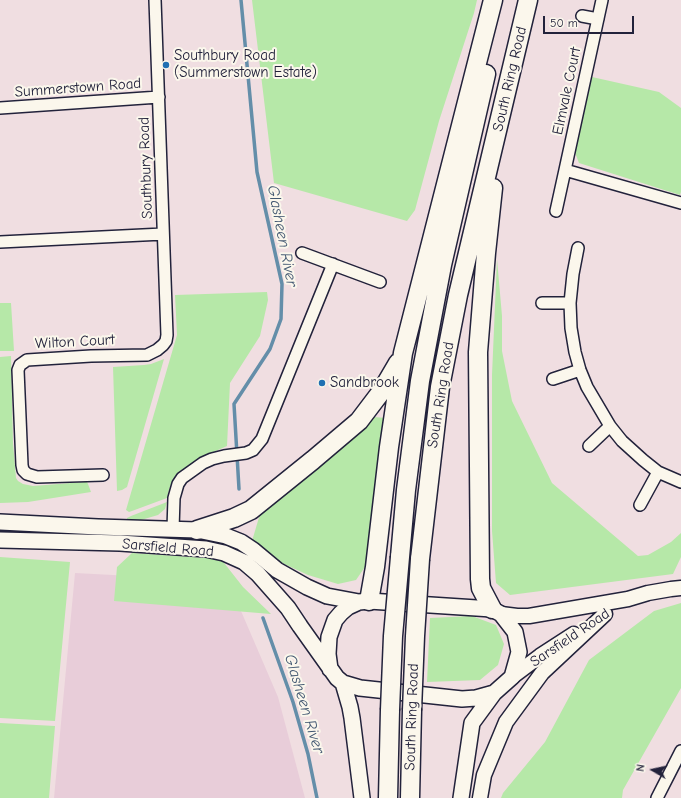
<!DOCTYPE html>
<style>
body{margin:0}
#map{position:relative;width:681px;height:798px;overflow:hidden;background:#f0dee1;font-family:"Comic Neue",sans-serif}
canvas{display:block}
.north{position:absolute;left:633px;top:750px;width:40px;height:40px;-webkit-text-stroke:3px #fbf7ec;paint-order:stroke;rotate:279deg;font-size:11px;font-weight:700;line-height:16px;text-align:center;color:#22223b}
.north::after{content:'';display:block;margin:auto;width:14px;height:18px;background:#22223b;clip-path:polygon(50% 0,100% 100%,50% 72%,0 100%)}
.scale{position:absolute;left:543px;top:16px;width:91px;height:18px;box-sizing:border-box;border:2px solid #22223b;border-top:0;padding-left:5px;font-size:12px;line-height:14px;white-space:nowrap;color:#22223b;-webkit-text-stroke:3px #fbf7ec;paint-order:stroke}
</style>
<div id="map">
<canvas width="681" height="798"></canvas>
<div class="north">N</div>
<div class="scale">50 m</div>
</div>
<script>
const ctx = document.querySelector('canvas').getContext('2d');
ctx.lineJoin = 'round';
function paint(path, color) {
  ctx.fillStyle = color;
  ctx.fill(path, 'evenodd');
}
function poly(rows) {
  const path = new Path2D();
  for (const r of rows) {
    path.moveTo(r[0], r[1]);
    for (let i = 2; i < r.length; i += 2) path.lineTo(r[i], r[i + 1]);
  }
  return path;
}
function strokePath(path, color, width, dash) {
  ctx.strokeStyle = color;
  ctx.lineWidth = width;
  ctx.lineCap = dash ? 'butt' : 'round';
  ctx.setLineDash(dash || []);
  ctx.stroke(path);
}
function drawText(font, color, halo, rows, align = 'center') {
  ctx.font = font + ' "Comic Neue",sans-serif';
  ctx.lineWidth = 4;
  ctx.setLineDash([]);
  ctx.textBaseline = 'middle';
  ctx.strokeStyle = halo;
  ctx.fillStyle = color;
  for (const [text, x, y, turn = 0] of rows) {
    ctx.save();
    ctx.translate(x, y);
    ctx.rotate((+turn || 0) * Math.PI / 180);
    ctx.textAlign = isNaN(turn) ? turn : align;
    if (halo) ctx.strokeText(text, 0, 0);
    ctx.fillText(text, 0, 0);
    ctx.restore();
  }
}
paint(poly([
 [75,573,208,580,238,604,278,697,305,798,54,798]
]), '#e8cdd9');
paint(poly([
 [252,0,477,0,474,13,439,121,415,210,407,221,274,183],
 [592,77,659,92,681,108,681,192,680,195,579,163,574,150],
 [497,259,502,316,502,351,512,401,552,483,638,556,648,555,671,542,681,533,681,557,673,574,510,595,496,583,492,531,492,375],
 [267,292,268,300,260,336,230,383,227,446,198,459,177,474,172,481,169,490,167,498,132,511,129,512,126,510,177,335,175,295],
 [0,303,11,303,14,351,0,351],
 [11,356,13,443,16,478,18,481,23,484,33,486,84,482,87,482,88,484,91,492,28,502,0,503,0,357],
 [164,359,127,487,122,490,117,491,113,367,144,365,151,364],
 [373,417,387,418,369,561,356,580,338,584,308,575,282,563,252,541,260,514],
 [167,502,165,509,158,515,141,520,127,520,127,518,131,516],
 [132,553,221,559,243,587,271,614,114,601,117,567],
 [0,557,70,562,55,721,0,718],
 [681,603,681,688,623,790,622,798,501,798,503,793,545,742,589,660,654,611],
 [472,616,496,625,504,644,498,665,480,680,427,682,430,618],
 [0,723,55,726,49,798,0,798]
]), '#b6e8a8');
strokePath(poly([
 [239,489,234,404,270,349,281,319,282,284,257,172,241,0],
 [263,618,293,702,308,754,317,798]
]), '#648ea9', 3.5);
const minor = poly([
 [602,0,565,170,681,203],
 [582,16,598,19],
 [0,108,159,97],
 [556,211,565,170],
 [0,242,163,234],
 [578,248,573,274,570,303,571,328,575,352,580,370,587,387,610,426,622,441,643,460,658,472,681,482],
 [302,253,380,282],
 [542,303,570,303],
 [553,379,580,370],
 [589,446,610,426],
 [103,475,37,477,27,474,23,470,22,465,18,370,20,365,27,360,91,356,147,355,157,350,163,345,166,341,167,335,155,0],
 [640,505,658,472],
 [173,529,174,498,178,484,182,478,203,463,212,459,224,456,246,453,253,450,262,439,333,264],
 [657,798,681,751]
]);
const tertiary = poly([
 [501,614,517,616,529,616,628,599,648,593,671,589,681,588],
 [512,677,540,656,574,634],
 [480,798,484,775,506,722,542,673,605,614]
]);
const secondary = poly([
 [0,522,98,527,197,530,226,536,241,542,253,550,277,570,307,587,327,596,359,602],
 [0,540,120,543,206,549,224,553,244,562,258,574,288,608,300,626,337,678,343,683,360,688,462,699,476,698,494,693,512,677,519,652,515,632,501,614,492,609,369,601,359,602,348,607,341,613,335,620,329,637,328,654,330,669],
 [343,683,350,707,352,718,362,798],
 [461,798,472,723,494,693]
]);
const trunk = poly([
 [197,530,234,518,251,510,313,460,359,421,381,392,398,363],
 [400,557,406,490,420,381,442,265,486,74],
 [420,559,440,387,458,295,528,0],
 [369,601,375,567,389,447,403,353,493,0],
 [492,609,481,588,480,579,478,352,486,253,493,188],
 [388,798,390,710],
 [410,798,412,710]
]);
strokePath(minor, '#22223b', 14);
strokePath(tertiary, '#22223b', 17);
strokePath(secondary, '#22223b', 18);
strokePath(trunk, '#22223b', 21);
strokePath(minor, '#fbf7ec', 11);
strokePath(tertiary, '#fbf7ec', 14);
strokePath(secondary, '#fbf7ec', 15);
strokePath(trunk, '#fbf7ec', 18);
const trunkBridge = poly([
 [390,710,393,636,400,557],
 [412,710,415,636,420,559]
]);
strokePath(trunkBridge, '#22223b', 21, []);
strokePath(trunkBridge, '#fbf7ec', 18);
for (const [x, y, r, color] of [
 [166,65,4,"#1f6fb2"],
 [322,383,4,"#1f6fb2"]
]) {
  const dot = new Path2D();
  dot.arc(x, y, r, 0, 2 * Math.PI);
  ctx.fillStyle = color;
  ctx.fill(dot);
  strokePath(dot, '#fbf7ec', 1.5);
}
drawText('15px', '#22223b', '#fbf7ec', [
 ["Southbury Road",174,56],
 ["(Summerstown Estate)",174,73],
 ["Sandbrook",330,383]
], 'left');
drawText('15px', '#22223b', '#fbf7ec', [
 ["South Ring Road",510,79,-77],
 ["Summerstown Road",78,88,-4],
 ["Elmvale Court",567,91,-78],
 ["Southbury Road",146,168,-92],
 ["Wilton Court",75,342,-3],
 ["South Ring Road",441,395,-81],
 ["Sarsfield Road",168,548,5],
 ["Sarsfield Road",570,638,-34],
 ["South Ring Road",412,717,-88]
]);
drawText('italic 16px', '#435872', '#fbf7ec', [
 ["Glasheen River",282,236,79],
 ["Glasheen River",304,704,73]
]);
</script>
